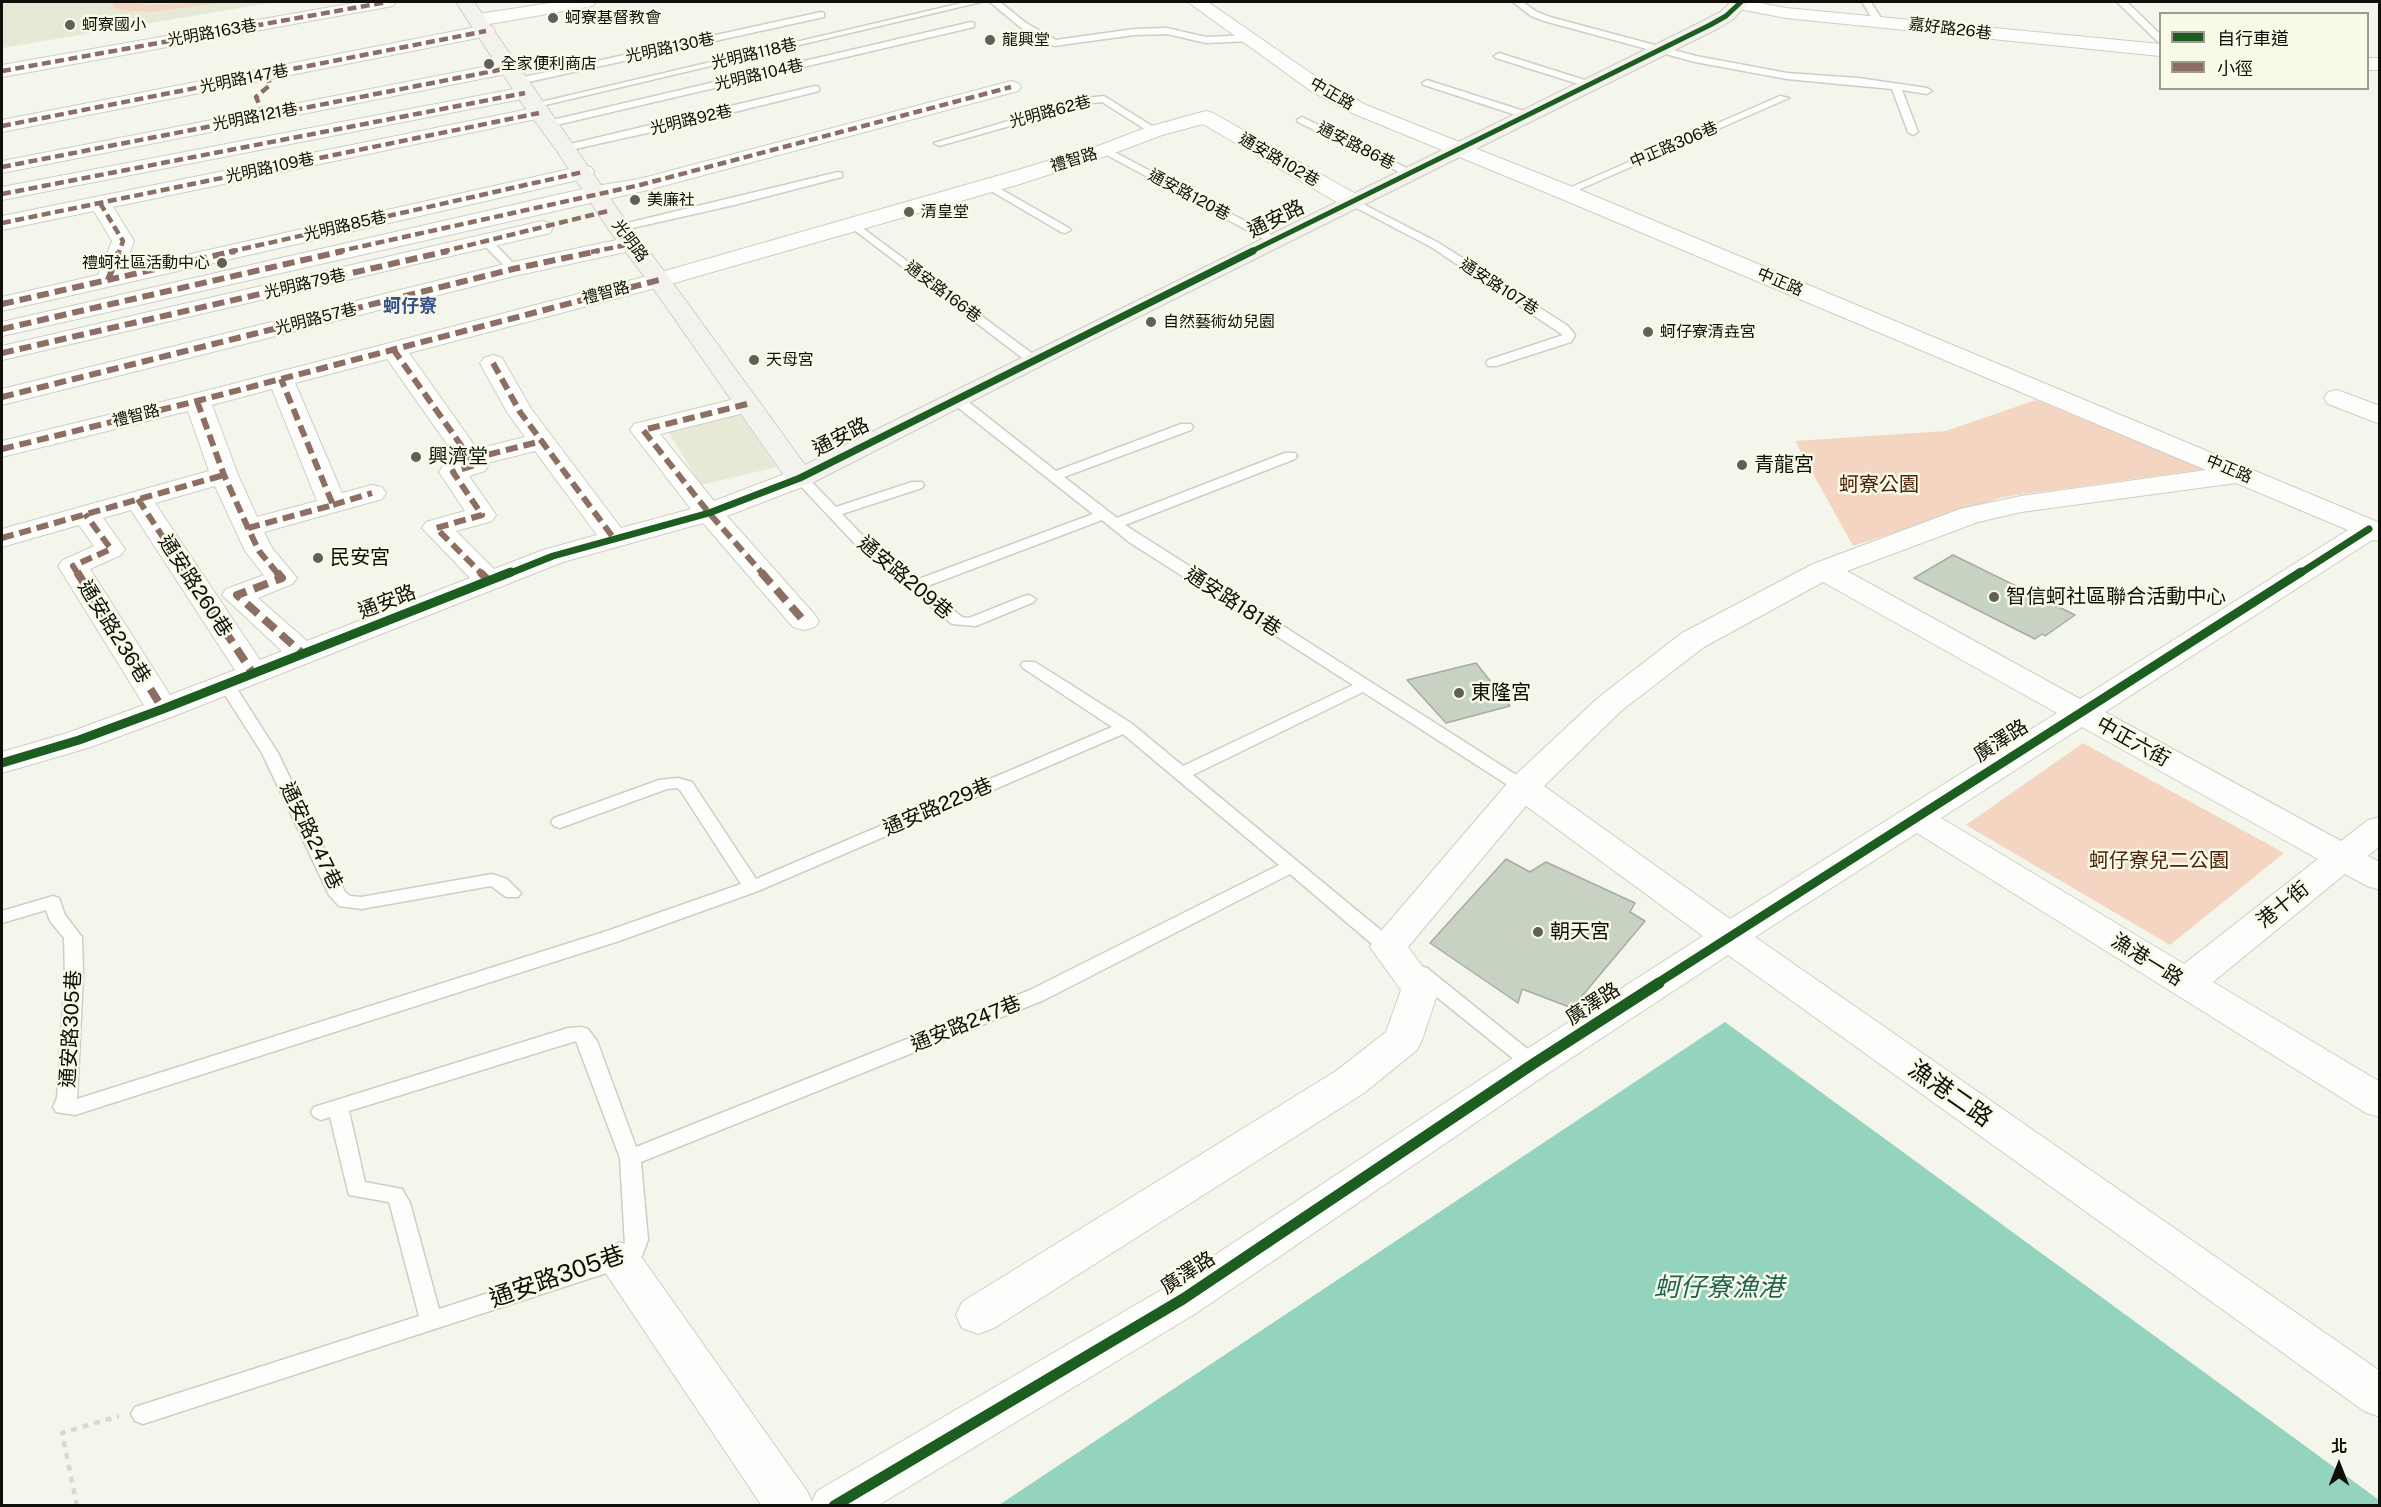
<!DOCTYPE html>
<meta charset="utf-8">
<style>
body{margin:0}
#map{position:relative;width:2381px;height:1507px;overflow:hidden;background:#f4f6eb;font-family:"Public Sans","Noto Sans TC",sans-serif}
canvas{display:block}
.frame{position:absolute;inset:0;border:3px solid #10100a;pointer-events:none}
.legend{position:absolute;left:2159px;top:12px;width:210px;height:78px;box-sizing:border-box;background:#f8fae7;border:2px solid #9b9c8f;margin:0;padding:8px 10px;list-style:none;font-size:18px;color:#10100a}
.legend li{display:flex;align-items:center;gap:12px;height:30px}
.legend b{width:30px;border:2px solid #9b9c8f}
.north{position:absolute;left:2309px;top:1435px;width:60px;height:60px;-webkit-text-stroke:4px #f8fae7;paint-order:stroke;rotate:0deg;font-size:16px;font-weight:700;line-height:24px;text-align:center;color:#10100a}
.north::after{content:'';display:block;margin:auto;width:21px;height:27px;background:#10100a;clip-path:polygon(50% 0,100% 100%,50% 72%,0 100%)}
</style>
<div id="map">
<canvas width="2381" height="1507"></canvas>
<div class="frame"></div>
<ul class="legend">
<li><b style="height:8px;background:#1b5e20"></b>自行車道</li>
<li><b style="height:8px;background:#8d6e63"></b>小徑</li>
</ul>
<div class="north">北</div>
</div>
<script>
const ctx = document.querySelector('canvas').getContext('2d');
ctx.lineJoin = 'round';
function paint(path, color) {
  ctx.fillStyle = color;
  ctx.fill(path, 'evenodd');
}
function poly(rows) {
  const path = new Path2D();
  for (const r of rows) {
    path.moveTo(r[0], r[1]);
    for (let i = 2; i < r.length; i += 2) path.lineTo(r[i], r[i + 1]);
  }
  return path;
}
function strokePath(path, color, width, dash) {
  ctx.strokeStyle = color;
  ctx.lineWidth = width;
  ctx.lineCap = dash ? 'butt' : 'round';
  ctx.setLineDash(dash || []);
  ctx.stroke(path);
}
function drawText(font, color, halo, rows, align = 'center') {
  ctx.font = font + ' "Public Sans","Noto Sans TC",sans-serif';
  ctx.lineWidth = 5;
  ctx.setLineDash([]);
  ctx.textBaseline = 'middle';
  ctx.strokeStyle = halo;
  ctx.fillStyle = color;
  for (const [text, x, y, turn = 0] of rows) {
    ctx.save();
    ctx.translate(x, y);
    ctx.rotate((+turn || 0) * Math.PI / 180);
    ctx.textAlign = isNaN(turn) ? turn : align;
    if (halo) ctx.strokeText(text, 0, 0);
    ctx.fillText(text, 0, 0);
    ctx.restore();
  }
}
paint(poly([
 [2,2,276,2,2,48],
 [738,411,776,467,701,485,666,428]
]), '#e7e9d6');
paint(poly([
 [110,2,131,2,147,5,227,2,151,12,122,10,115,8],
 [2036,400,2205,469,2003,497,1853,546,1795,441,1946,431],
 [2083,743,2284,853,2170,945,1966,825]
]), '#f3d5c1');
paint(poly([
 [1725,1022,2379,1500,2379,1505,999,1505]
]), '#94d3be');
const building = poly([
 [1953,555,2075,615,2045,636,2042,634,2035,639,1914,578,1953,555],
 [1476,663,1510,706,1446,723,1407,680,1476,663],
 [1506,859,1530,872,1546,862,1635,903,1630,912,1645,921,1572,1008,1522,989,1518,1003,1430,943,1506,859]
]);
paint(building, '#c8d2c3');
strokePath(building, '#a8aba4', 1.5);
const lane = poly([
 [966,2,981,2,533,108,528,105,966,2],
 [990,2,1000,2,1026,23,1056,40,1134,29,1167,28,1206,37,1251,35,1256,38,1251,41,1206,43,1167,34,1134,35,1054,46,1020,27,990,2],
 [1513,2,1523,2,1537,12,1550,17,1696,56,1787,73,1858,78,1927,88,1932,91,1927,94,1902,90,1918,132,1913,135,1908,132,1892,89,1787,79,1695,62,1544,21,1531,16,1513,2],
 [1862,2,1871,2,1883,21,1881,23,1875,23,1862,2],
 [2117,2,2127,2,2160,34,2160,42,2157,41,2117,2],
 [821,12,824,13,824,17,519,84,514,81,519,78,821,12],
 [971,22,974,23,974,27,548,127,543,124,548,121,971,22],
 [1499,53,1591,82,1593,84,1585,86,1496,58,1494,56,1499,53],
 [1427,80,1530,113,1531,115,1522,117,1424,85,1422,83,1427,80],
 [815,86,819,87,819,91,674,127,566,151,561,148,566,145,815,86],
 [1104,96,1160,131,1151,133,1102,102,1091,103,939,146,934,143,1086,98,1104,96],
 [1780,96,1789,98,1569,194,1565,195,1560,192,1780,96],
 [1302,117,1413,171,1414,173,1413,175,1405,175,1298,122,1297,120,1302,117],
 [1105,147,1277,238,1279,240,1277,242,1269,242,1101,152,1100,150,1105,147],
 [838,172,842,173,842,177,734,205,619,231,613,228,615,226,838,172],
 [990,183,1069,228,1071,230,1065,233,1061,232,986,188,986,184,990,183],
 [1353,199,1439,243,1568,326,1575,335,1573,339,1571,342,1496,366,1488,366,1486,363,1488,360,1563,335,1431,247,1349,204,1349,200,1353,199],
 [853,221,1037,357,1039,360,1037,363,1029,363,849,226,847,224,853,221],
 [487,239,491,240,517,267,517,271,509,271,483,244,481,242,487,239],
 [956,395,961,396,1056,471,1181,424,1191,424,1193,427,1191,430,1064,477,1117,518,1285,453,1295,453,1297,456,1295,459,1125,525,1529,783,1531,787,1529,791,1517,791,1363,692,1193,775,1400,946,1402,951,1400,956,1393,957,1386,956,1290,874,1044,1000,641,1162,648,1240,642,1256,628,1266,143,1424,135,1421,131,1414,135,1407,419,1316,390,1205,389,1202,349,1195,330,1117,321,1120,314,1117,311,1112,314,1107,568,1028,581,1027,588,1029,597,1041,636,1147,1030,990,1279,865,1123,734,758,891,619,941,75,1115,56,1112,53,1107,57,1098,65,976,64,938,50,921,46,910,2,923,2,911,53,896,59,898,65,915,82,937,83,976,77,1099,607,931,741,884,680,790,677,788,667,789,560,828,554,826,551,822,554,818,659,780,678,778,692,782,756,879,1112,727,1023,668,1021,665,1023,662,1035,662,1131,723,1183,766,1353,685,1129,542,1102,520,925,587,962,617,969,618,1024,596,1029,595,1036,599,1034,602,976,626,952,624,855,544,793,478,800,474,805,475,836,507,912,482,922,482,924,485,922,488,842,514,865,538,916,580,1093,514,951,402,950,399,951,396,956,395],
 [576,1041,620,1158,625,1245,613,1253,439,1309,410,1203,402,1189,365,1182,349,1111,576,1041],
 [226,679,232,681,278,753,345,892,350,896,361,897,492,874,507,879,521,893,518,897,506,897,491,886,361,909,339,906,329,895,262,753,218,684,226,679],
 [1420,966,1427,968,1540,1059,1543,1064,1540,1069,1533,1071,1526,1069,1413,978,1411,973,1413,968,1420,966]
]);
const street = poly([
 [359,2,396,2,393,6,387,7,2,77,2,65,359,2],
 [557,2,596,2,593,6,587,7,478,26,471,24,469,20,471,16,478,14,557,2],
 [1188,2,1208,2,1325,83,1366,105,1573,187,2380,523,2380,541,2372,540,2105,712,2341,841,2368,820,2380,817,2380,846,2368,856,2380,862,2380,890,2367,886,2345,874,2213,982,2380,1082,2380,1117,2366,1113,1917,833,1755,937,2380,1371,2380,1417,2364,1411,1728,955,1547,1074,1198,1312,877,1506,762,1506,605,1272,598,1260,605,1248,620,1242,635,1248,807,1491,812,1502,817,1491,1168,1286,1519,1054,1703,936,1526,806,1408,947,1439,989,1422,1040,1417,1050,1364,1093,994,1328,978,1334,962,1328,956,1315,962,1302,1336,1071,1386,1032,1401,990,1370,947,1375,938,1511,779,1599,697,1682,633,1813,564,1960,509,2021,496,2206,470,1557,197,1352,113,1311,91,1188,2],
 [2236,483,2348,530,2080,699,1847,571,1978,522,2021,512,2236,483],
 [1823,582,2057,713,1730,919,1544,786,1621,711,1704,647,1823,582],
 [2082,727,2318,859,2184,964,1941,818,2082,727],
 [1733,2,1755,2,1786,8,2160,44,2160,56,1786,18,1734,8,1731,4,1733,2],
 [486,25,493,27,495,31,493,35,2,132,2,120,486,25],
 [2368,58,2380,58,2380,70,2368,70,2368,58],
 [509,62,516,64,519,68,516,72,2,173,2,161,509,62],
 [1011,81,1018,83,1021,87,1018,91,648,190,2,336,2,322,596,186,639,179,1011,81],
 [525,87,532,89,535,93,532,97,2,200,2,187,525,87],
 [539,107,546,109,549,113,546,117,113,207,134,241,124,269,583,166,591,167,594,172,591,177,2,311,2,297,98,275,112,241,94,211,2,230,2,216,539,107],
 [1206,111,1213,113,1361,197,1364,202,1361,207,1353,209,1345,207,1203,124,1162,135,1112,154,1020,184,667,285,409,353,477,449,525,437,507,412,480,363,484,358,493,355,502,358,532,410,621,528,691,509,630,430,634,424,747,396,756,398,760,404,756,410,660,434,714,501,790,472,800,470,810,472,814,478,810,484,727,516,815,615,819,621,815,627,804,630,793,627,703,523,563,562,174,716,91,747,2,773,2,752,67,733,144,705,58,566,63,560,94,546,79,525,2,547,2,529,209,471,188,411,2,457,2,441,190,395,651,275,1004,174,1098,146,1148,127,1206,111],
 [387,359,459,461,443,466,439,472,465,511,426,522,422,528,470,578,307,641,258,598,292,584,297,578,272,548,264,532,382,499,386,493,382,487,372,485,342,493,295,383,387,359],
 [272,389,317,501,257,517,238,475,212,405,272,389],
 [535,451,597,535,543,550,494,569,456,531,492,521,496,515,469,476,485,471,489,465,487,463,535,451],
 [215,486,245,551,264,575,226,589,222,595,282,651,260,660,155,503,215,486],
 [131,510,235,670,170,695,90,569,121,555,125,549,103,518,131,510],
 [542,221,550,223,553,228,550,233,2,360,2,346,542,221],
 [631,237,639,239,642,244,639,249,514,276,2,405,2,389,513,262,631,237],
 [2337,390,2380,406,2380,424,2328,404,2324,398,2328,392,2337,390]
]);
const secondary = poly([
 [456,2,474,2,628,224,667,275,805,465,1703,21,1720,12,1731,2,1750,2,1732,20,1717,29,1072,350,810,484,800,486,790,484,651,285,611,233,557,151,523,105,456,2]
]);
strokePath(lane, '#cecec6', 3);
strokePath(street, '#cecec6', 2);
strokePath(secondary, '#cecec6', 2);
strokePath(poly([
 [77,1506,62,1433,119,1416]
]), '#d8d8d6', 4.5, [6, 6]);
paint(lane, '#fdfefc');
paint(street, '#fdfefc');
paint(secondary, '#f3f2ed');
strokePath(poly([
 [2,71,387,2],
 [264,115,256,97,270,85,267,74],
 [2,126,486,31],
 [2,167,509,68],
 [2,194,525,93],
 [100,203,123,241,119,252],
 [2,223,539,113],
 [229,252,583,172],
 [336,252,640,185,1011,87],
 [441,252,608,211],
 [591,252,631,244]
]), '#8d6e63', 4.5, [9, 4.5]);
strokePath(poly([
 [108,280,119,251],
 [2,304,235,251],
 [2,329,343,251],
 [393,349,475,465,453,472,482,515,436,528,482,574],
 [2,353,448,251],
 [493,363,520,412,615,540],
 [2,397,513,269,598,251],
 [197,401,224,475,248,528,259,551,278,574],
 [747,404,643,430,709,513,763,574],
 [2,449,197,401,659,280],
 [471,459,542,441],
 [138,499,187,574],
 [333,505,372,493],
 [248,528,333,505,281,379],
 [2,538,224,475],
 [78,574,73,566,111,549,85,514]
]), '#8d6e63', 6, [12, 6]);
strokePath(poly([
 [77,572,163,709],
 [186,572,252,672],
 [277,572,282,578,237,595,303,654],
 [480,572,489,581],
 [761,572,804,621]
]), '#8d6e63', 8, [15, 8]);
strokePath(poly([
 [1250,252,1710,25,1726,16,1741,2]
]), '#1b5e20', 5);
strokePath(poly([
 [508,574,553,556,709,513,800,478,1253,251],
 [2299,574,2369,529]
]), '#1b5e20', 7);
strokePath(poly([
 [2,763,79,740,163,709,511,572],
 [1656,984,2301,572]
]), '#1b5e20', 9);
strokePath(poly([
 [834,1506,1183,1299,1533,1064,1659,983]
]), '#1b5e20', 11);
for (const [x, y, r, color] of [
 [553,18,6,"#606059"],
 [70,25,6,"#606059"],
 [990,40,6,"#606059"],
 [489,64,6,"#606059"],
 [635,200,6,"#606059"],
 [909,212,6,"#606059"],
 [222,263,6,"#606059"],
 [1151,322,6,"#606059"],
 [1648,332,6,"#606059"],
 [754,360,6,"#606059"],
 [416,457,6,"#606059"],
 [1742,465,6,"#606059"],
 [318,558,6,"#606059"],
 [1994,597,6,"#606059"],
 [1459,693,6,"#606059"],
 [1538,932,6,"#606059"]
]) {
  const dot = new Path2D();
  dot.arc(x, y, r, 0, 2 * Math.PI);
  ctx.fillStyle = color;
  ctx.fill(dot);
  strokePath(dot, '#f8fae7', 2);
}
drawText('16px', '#10100a', '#f8fae7', [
 ["蚵寮基督教會",565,18],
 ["蚵寮國小",82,25],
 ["龍興堂",1002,40],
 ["全家便利商店",501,64],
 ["美廉社",647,200],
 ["清皇堂",921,212],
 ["禮蚵社區活動中心",210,263,"right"],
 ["自然藝術幼兒園",1163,322],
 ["蚵仔寮清垚宮",1660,332],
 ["天母宮",766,360]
], 'left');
drawText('16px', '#10100a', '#f8fae7', [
 ["嘉好路26巷",1950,29,7],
 ["光明路163巷",212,33,-10],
 ["光明路130巷",670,48,-12],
 ["光明路118巷",754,54,-13],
 ["光明路104巷",759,75,-13],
 ["光明路147巷",244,79,-11],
 ["中正路",1332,94,30],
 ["光明路62巷",1050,112,-15],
 ["光明路121巷",255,117,-11],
 ["光明路92巷",691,120,-13],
 ["中正路306巷",1674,145,-23],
 ["通安路86巷",1356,146,27],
 ["禮智路",1074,160,-17],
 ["通安路102巷",1279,160,30],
 ["光明路109巷",270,168,-12],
 ["通安路120巷",1189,195,28],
 ["光明路85巷",345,226,-13],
 ["光明路",630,241,53],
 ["中正路",1780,282,23],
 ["光明路79巷",305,284,-13],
 ["通安路107巷",1499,287,33],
 ["通安路166巷",943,292,37],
 ["禮智路",606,293,-15],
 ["光明路57巷",316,319,-14],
 ["禮智路",136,416,-14],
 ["中正路",2229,469,23]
]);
drawText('bold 18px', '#38508a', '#f8fae7', [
 ["蚵仔寮",410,306]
]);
drawText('20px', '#10100a', '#f8fae7', [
 ["通安路",1276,219,-26],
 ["通安路",841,437,-27],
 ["通安路209巷",905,578,40],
 ["通安路260巷",195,586,57],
 ["通安路",387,602,-21],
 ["通安路181巷",1233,602,33],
 ["通安路236巷",114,632,58],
 ["廣澤路",2001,741,-33],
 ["中正六街",2133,742,29],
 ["通安路229巷",938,807,-23],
 ["通安路247巷",311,836,64],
 ["港十街",2283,905,-39],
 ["漁港一路",2147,960,32],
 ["廣澤路",1593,1004,-33],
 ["通安路247巷",966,1024,-22],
 ["通安路305巷",71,1029,-87],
 ["廣澤路",1188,1273,-33]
]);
drawText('20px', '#10100a', '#f8fae7', [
 ["興濟堂",428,457],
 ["青龍宮",1754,465],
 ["民安宮",330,558],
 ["智信蚵社區聯合活動中心",2006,597],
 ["東隆宮",1471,693],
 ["朝天宮",1550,932]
], 'left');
drawText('20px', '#4e2308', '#f8fae7', [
 ["蚵寮公園",1879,485],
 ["蚵仔寮兒二公園",2159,861]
]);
drawText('24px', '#10100a', '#f8fae7', [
 ["漁港二路",1950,1094,35],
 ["通安路305巷",557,1277,-19]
]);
drawText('italic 26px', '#1f6452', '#f8fae7', [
 ["蚵仔寮漁港",1719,1288]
]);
</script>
